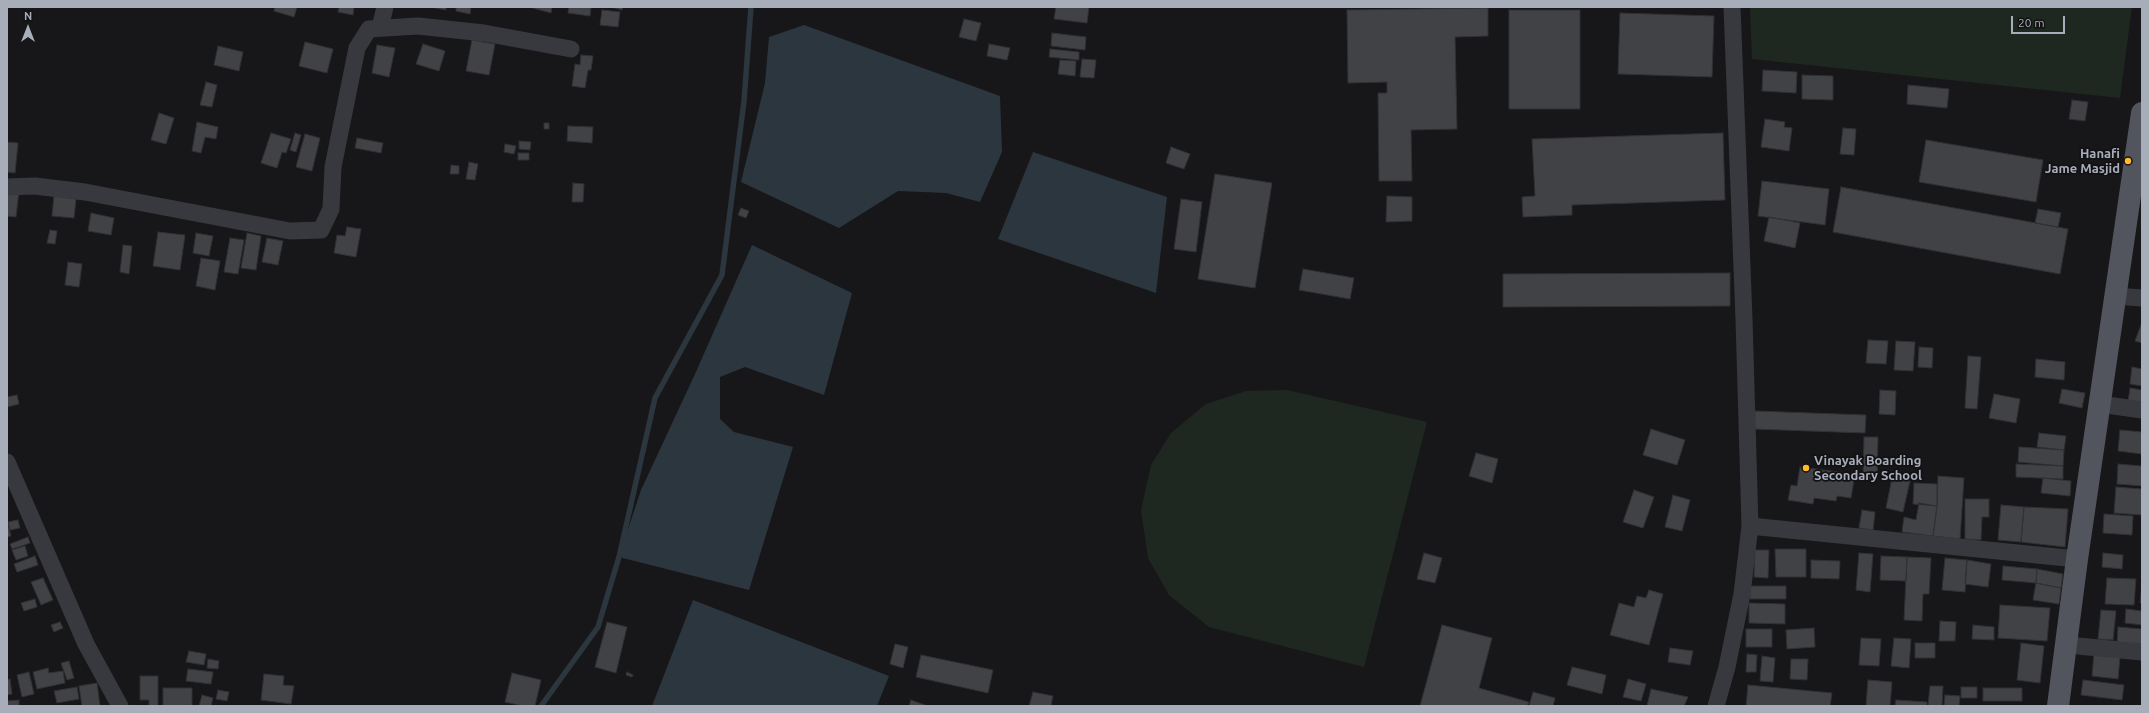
<!DOCTYPE html>
<style>
body{margin:0}
#map{position:relative;width:2149px;height:713px;overflow:hidden;background:#171719;font-family:Ubuntu,sans-serif}
canvas{display:block}
.frame{position:absolute;inset:0;border:8px solid #a8adba;pointer-events:none}
.north{position:absolute;left:8px;top:8px;width:40px;height:40px;-webkit-text-stroke:3px #121214;paint-order:stroke;rotate:0deg;font-size:11px;font-weight:700;line-height:16px;text-align:center;color:#a8adba}
.north::after{content:'';display:block;margin:auto;width:14px;height:18px;background:#a8adba;clip-path:polygon(50% 0,100% 100%,50% 72%,0 100%)}
.scale{position:absolute;left:2011px;top:16px;width:54px;height:18px;box-sizing:border-box;border:2px solid #a8adba;border-top:0;padding-left:5px;font-size:12px;line-height:14px;white-space:nowrap;color:#a8adba;-webkit-text-stroke:3px #121214;paint-order:stroke}
</style>
<div id="map">
<canvas width="2149" height="713"></canvas>
<div class="frame"></div>
<div class="north">N</div>
<div class="scale">20 m</div>
</div>
<script>
const ctx = document.querySelector('canvas').getContext('2d');
ctx.lineJoin = 'round';
function paint(path, color) {
  ctx.fillStyle = color;
  ctx.fill(path, 'evenodd');
}
function poly(rows) {
  const path = new Path2D();
  for (const r of rows) {
    path.moveTo(r[0], r[1]);
    for (let i = 2; i < r.length; i += 2) path.lineTo(r[i], r[i + 1]);
  }
  return path;
}
function strokePath(path, color, width, dash) {
  ctx.strokeStyle = color;
  ctx.lineWidth = width;
  ctx.lineCap = dash ? 'butt' : 'round';
  ctx.setLineDash(dash || []);
  ctx.stroke(path);
}
function drawText(font, color, halo, rows, align = 'center') {
  ctx.font = font + ' Ubuntu,sans-serif';
  ctx.lineWidth = 3.5;
  ctx.setLineDash([]);
  ctx.textBaseline = 'middle';
  ctx.strokeStyle = halo;
  ctx.fillStyle = color;
  for (const [text, x, y, turn = 0] of rows) {
    ctx.save();
    ctx.translate(x, y);
    ctx.rotate((+turn || 0) * Math.PI / 180);
    ctx.textAlign = isNaN(turn) ? turn : align;
    if (halo) ctx.strokeText(text, 0, 0);
    ctx.fillText(text, 0, 0);
    ctx.restore();
  }
}
paint(poly([
 [1750,7,2132,7,2120,98,1752,59],
 [1287,390,1427,422,1364,667,1209,627,1169,595,1148,558,1141,510,1151,465,1171,433,1206,404,1246,391]
]), '#1e2820');
paint(poly([
 [804,25,1000,96,1002,152,980,202,946,193,898,191,839,228,741,182,765,83,769,37],
 [1033,152,1167,197,1156,293,998,239],
 [752,245,852,293,824,395,745,367,720,377,720,419,734,432,793,447,749,590,619,557,641,490,695,374],
 [693,600,889,676,877,706,652,706]
]), '#2c363e');
strokePath(poly([
 [541,706,598,627,619,557,655,398,722,275,744,101,751,7]
]), '#2c363e', 5.5);
const building = poly([
 [275,7,297,7,294,17,274,11,275,7],
 [339,7,354,7,353,15,338,12,339,7],
 [431,7,446,7,446,10,431,7],
 [456,7,471,7,470,14,456,11,456,7],
 [529,7,552,7,551,13,529,7],
 [569,7,591,7,590,16,568,13,569,7],
 [611,7,623,7,622,10,611,7],
 [1056,7,1089,7,1087,23,1054,19,1056,7],
 [1488,8,1488,36,1455,37,1457,129,1411,130,1412,181,1379,181,1378,93,1387,93,1387,82,1348,83,1347,10,1488,8],
 [602,10,620,12,618,27,600,25,602,10],
 [1509,10,1580,10,1580,109,1509,109,1509,10],
 [1620,13,1714,16,1712,77,1618,74,1620,13],
 [964,19,981,23,976,41,959,37,964,19],
 [1052,33,1086,37,1085,50,1051,46,1052,33],
 [472,40,495,44,489,75,466,71,472,40],
 [305,42,333,49,327,73,299,66,305,42],
 [423,44,445,51,439,71,416,64,423,44],
 [989,44,1010,48,1007,60,987,56,989,44],
 [377,45,395,48,389,77,372,73,377,45],
 [218,46,243,52,239,71,214,65,218,46],
 [1050,49,1079,52,1079,60,1049,57,1050,49],
 [581,55,593,56,591,70,588,70,585,88,572,86,575,64,580,65,581,55],
 [1082,59,1096,60,1094,78,1080,77,1082,59],
 [1060,60,1076,61,1075,76,1058,74,1060,60],
 [1763,70,1797,72,1796,93,1762,91,1763,70],
 [1802,75,1833,76,1833,100,1802,99,1802,75],
 [206,82,217,85,212,107,200,105,206,82],
 [1908,85,1949,89,1947,108,1907,104,1908,85],
 [2072,100,2088,102,2085,121,2069,119,2072,100],
 [159,113,174,118,166,144,151,140,159,113],
 [1765,119,1785,122,1784,127,1792,128,1789,151,1761,147,1765,119],
 [197,122,218,127,216,139,205,137,201,153,192,151,197,122],
 [544,123,549,123,549,129,544,129,544,123],
 [568,126,593,127,592,143,567,141,568,126],
 [1843,128,1856,129,1854,155,1840,154,1843,128],
 [271,133,291,139,286,153,282,152,277,168,261,163,271,133],
 [295,133,301,135,296,152,290,150,295,133],
 [1723,133,1725,200,1572,205,1572,215,1523,217,1522,197,1535,196,1532,139,1723,133],
 [305,134,320,138,312,171,296,167,305,134],
 [357,138,383,143,381,153,355,148,357,138],
 [1926,140,2043,160,2036,202,1919,182,1926,140],
 [519,141,531,142,530,150,519,149,519,141],
 [7,142,18,143,15,173,7,172,7,142],
 [505,144,516,146,514,154,504,152,505,144],
 [1171,147,1190,154,1184,169,1166,163,1171,147],
 [518,153,529,153,529,160,518,160,518,153],
 [469,162,478,164,475,180,466,179,469,162],
 [451,165,459,166,459,174,450,174,451,165],
 [1215,174,1272,183,1255,288,1198,279,1215,174],
 [1762,181,1829,189,1825,225,1758,216,1762,181],
 [573,183,584,184,583,202,572,202,573,183],
 [1841,187,2068,229,2060,274,1833,232,1841,187],
 [7,190,19,191,16,217,7,216,7,190],
 [54,196,76,199,74,218,52,216,54,196],
 [1387,196,1412,197,1412,221,1386,222,1387,196],
 [1181,199,1202,202,1196,252,1174,249,1181,199],
 [741,208,749,211,746,218,738,215,741,208],
 [2038,209,2061,213,2058,227,2035,223,2038,209],
 [91,213,114,218,111,235,88,231,91,213],
 [1769,217,1800,223,1795,248,1764,241,1769,217],
 [347,227,361,229,356,257,334,253,337,235,345,236,347,227],
 [50,230,57,231,55,244,47,243,50,230],
 [158,232,185,235,180,270,153,266,158,232],
 [196,233,213,236,209,256,193,253,196,233],
 [247,233,261,236,256,270,241,268,247,233],
 [230,238,244,240,238,274,224,272,230,238],
 [267,238,283,241,278,265,262,262,267,238],
 [123,245,132,246,129,274,120,272,123,245],
 [201,258,220,261,215,290,196,286,201,258],
 [68,262,82,264,79,287,65,285,68,262],
 [1303,269,1354,278,1350,299,1299,290,1303,269],
 [1730,273,1730,306,1503,307,1503,274,1730,273],
 [2141,325,2142,325,2142,343,2135,341,2141,325],
 [1868,340,1888,341,1886,364,1866,363,1868,340],
 [1896,341,1915,342,1913,371,1894,370,1896,341],
 [1919,347,1933,348,1932,368,1918,367,1919,347],
 [1968,356,1981,357,1977,409,1965,408,1968,356],
 [2036,359,2065,362,2064,380,2035,377,2036,359],
 [2132,367,2142,369,2142,386,2130,384,2132,367],
 [2130,388,2142,390,2142,404,2128,402,2130,388],
 [2062,389,2085,393,2082,408,2059,403,2062,389],
 [1880,390,1896,391,1895,415,1879,414,1880,390],
 [1994,394,2020,399,2016,423,1989,418,1994,394],
 [17,395,19,404,7,407,7,397,17,395],
 [1755,411,1866,415,1865,433,1754,429,1755,411],
 [1651,429,1685,440,1677,465,1643,455,1651,429],
 [2120,430,2142,432,2142,454,2118,451,2120,430],
 [2039,433,2066,436,2064,450,2037,447,2039,433],
 [1864,437,1878,437,1877,480,1863,479,1864,437],
 [2019,447,2064,450,2063,466,2018,462,2019,447],
 [1476,453,1498,459,1492,483,1469,476,1476,453],
 [2016,464,2063,466,2063,479,2016,477,2016,464],
 [2118,464,2142,466,2142,486,2117,484,2118,464],
 [1800,467,1855,474,1851,498,1837,496,1836,501,1814,498,1813,504,1788,500,1791,485,1797,486,1800,467],
 [1938,476,1964,478,1960,539,1933,536,1937,506,1938,476],
 [1892,478,1910,481,1903,512,1886,508,1892,478],
 [2043,478,2071,481,2070,496,2041,493,2043,478],
 [1914,483,1937,484,1937,506,1913,504,1914,483],
 [2116,487,2142,489,2142,515,2114,513,2116,487],
 [1634,490,1654,497,1643,528,1623,522,1634,490],
 [1673,495,1690,500,1682,531,1665,527,1673,495],
 [1965,499,1989,499,1989,517,1982,517,1981,540,1965,539,1965,499],
 [1919,503,1937,506,1933,536,1902,532,1904,517,1916,520,1919,503],
 [2001,505,2024,507,2021,542,1998,540,2001,505],
 [2024,507,2068,509,2065,547,2021,542,2024,507],
 [1862,510,1875,512,1873,530,1859,528,1862,510],
 [2104,514,2133,516,2132,535,2103,533,2104,514],
 [18,520,20,528,10,530,8,522,18,520],
 [7,521,11,536,7,537,7,521],
 [28,537,30,543,12,549,10,544,28,537],
 [25,546,28,556,16,560,12,550,25,546],
 [1775,549,1806,549,1806,577,1776,577,1775,549],
 [1755,550,1769,550,1768,578,1754,577,1755,550],
 [1424,553,1442,558,1435,583,1417,579,1424,553],
 [1859,553,1873,554,1870,592,1856,590,1859,553],
 [2103,553,2123,555,2122,569,2102,567,2103,553],
 [35,556,38,565,17,572,14,564,35,556],
 [1881,556,1907,557,1906,581,1880,580,1881,556],
 [1907,557,1931,558,1929,594,1923,594,1922,621,1904,620,1907,557],
 [1945,558,1967,560,1965,592,1942,590,1945,558],
 [1811,560,1840,561,1839,579,1811,578,1811,560],
 [1967,560,1991,564,1988,587,1965,584,1967,560],
 [2003,566,2037,569,2036,583,2002,580,2003,566],
 [2037,569,2063,574,2061,588,2036,583,2037,569],
 [43,578,53,600,41,605,31,582,43,578],
 [2107,578,2136,579,2134,605,2105,604,2107,578],
 [2036,583,2061,588,2059,604,2033,600,2036,583],
 [2142,584,2142,603,2140,603,2142,584],
 [1750,586,1786,586,1786,599,1750,599,1750,586],
 [1649,590,1663,594,1649,645,1610,635,1619,603,1634,607,1637,596,1646,598,1649,590],
 [35,599,37,607,24,611,21,603,35,599],
 [1749,603,1785,604,1785,624,1749,623,1749,603],
 [2000,605,2050,608,2047,641,1998,638,2000,605],
 [2126,609,2142,611,2142,625,2125,623,2126,609],
 [2101,610,2116,611,2113,640,2098,639,2101,610],
 [1940,621,1956,622,1955,641,1939,641,1940,621],
 [60,622,63,628,54,632,51,625,60,622],
 [607,622,627,627,616,673,595,667,607,622],
 [1442,625,1492,638,1479,688,1529,702,1527,706,1420,706,1442,625],
 [1973,625,1994,627,1994,640,1972,639,1973,625],
 [2118,627,2142,629,2142,646,2117,644,2118,627],
 [1814,628,1815,647,1787,649,1786,630,1814,628],
 [1746,629,1772,629,1772,647,1746,647,1746,629],
 [1861,638,1881,639,1879,666,1859,665,1861,638],
 [1894,638,1911,639,1909,668,1891,666,1894,638],
 [1915,643,1935,643,1935,658,1915,658,1915,643],
 [2021,643,2044,646,2040,683,2017,680,2021,643],
 [895,644,908,647,903,668,890,664,895,644],
 [1670,648,1693,651,1690,665,1668,662,1670,648],
 [189,651,206,654,204,665,186,662,189,651],
 [1747,654,1757,655,1756,672,1746,672,1747,654],
 [2094,654,2120,657,2118,679,2092,676,2094,654],
 [921,655,993,670,988,693,916,677,921,655],
 [1762,656,1775,658,1773,682,1760,681,1762,656],
 [208,659,219,661,218,669,207,668,208,659],
 [1791,659,1808,659,1807,680,1790,679,1791,659],
 [69,661,74,678,67,680,61,663,69,661],
 [1572,667,1606,675,1602,694,1567,685,1572,667],
 [48,668,49,673,63,671,65,683,37,689,33,672,48,668],
 [188,669,213,672,211,684,186,681,188,669],
 [29,672,34,694,22,697,17,675,29,672],
 [627,672,633,675,632,677,626,675,627,672],
 [512,673,541,680,535,706,523,706,505,702,512,673],
 [264,674,284,676,283,685,294,686,291,704,261,700,264,674],
 [140,676,158,676,158,706,149,706,149,700,140,700,140,676],
 [10,679,12,694,7,695,7,680,10,679],
 [1628,679,1646,684,1641,701,1623,697,1628,679],
 [1868,680,1892,682,1890,706,1866,706,1868,680],
 [2083,680,2124,685,2122,700,2081,695,2083,680],
 [97,683,100,706,82,706,79,686,97,683],
 [1748,685,1832,693,1830,706,1746,706,1748,685],
 [1930,686,1943,686,1942,706,1928,706,1930,686],
 [77,687,79,699,57,703,54,691,77,687],
 [1961,687,1977,687,1977,698,1961,698,1961,687],
 [163,688,192,688,192,706,163,706,163,688],
 [1983,688,2022,688,2022,701,1983,701,1983,688],
 [1651,689,1688,697,1684,706,1647,706,1651,689],
 [218,690,229,692,227,701,216,699,218,690],
 [1033,692,1053,696,1051,705,1056,706,1029,706,1033,692],
 [1533,692,1555,698,1553,706,1529,706,1533,692],
 [202,695,213,698,211,706,199,706,202,695],
 [1945,695,1960,696,1959,706,1944,706,1945,695],
 [19,700,19,706,7,706,7,701,19,700],
 [911,700,925,705,925,706,909,706,911,700],
 [1896,700,1927,702,1927,706,1895,706,1896,700]
]);
paint(building, '#414246');
strokePath(building, '#313135', 1);
strokePath(poly([
 [380,28,385,7],
 [7,187,35,186,85,192,290,231,321,230,331,209,333,167,357,48,369,29,418,26,484,33,571,49],
 [2115,296,2142,298],
 [2100,404,2142,410],
 [7,462,86,644,120,706],
 [1750,526,2077,559],
 [2067,645,2142,652],
 [1716,706,1727,667,1742,594,1750,526,1744,319,1732,7]
]), '#37393e', 17);
strokePath(poly([
 [2058,706,2077,559,2142,113]
]), '#53555e', 22);
for (const [x, y, r, color] of [
 [2128,161,4,"#ffb929"],
 [1806,468,4,"#ffb929"]
]) {
  const dot = new Path2D();
  dot.arc(x, y, r, 0, 2 * Math.PI);
  ctx.fillStyle = color;
  ctx.fill(dot);
  strokePath(dot, '#121214', 1.5);
}
drawText('bold 13px', '#a8adba', '#121214', [
 ["Hanafi",2120,154],
 ["Jame Masjid",2120,169],
 ["Vinayak Boarding",1814,461,"left"],
 ["Secondary School",1814,476,"left"]
], 'right');
</script>
